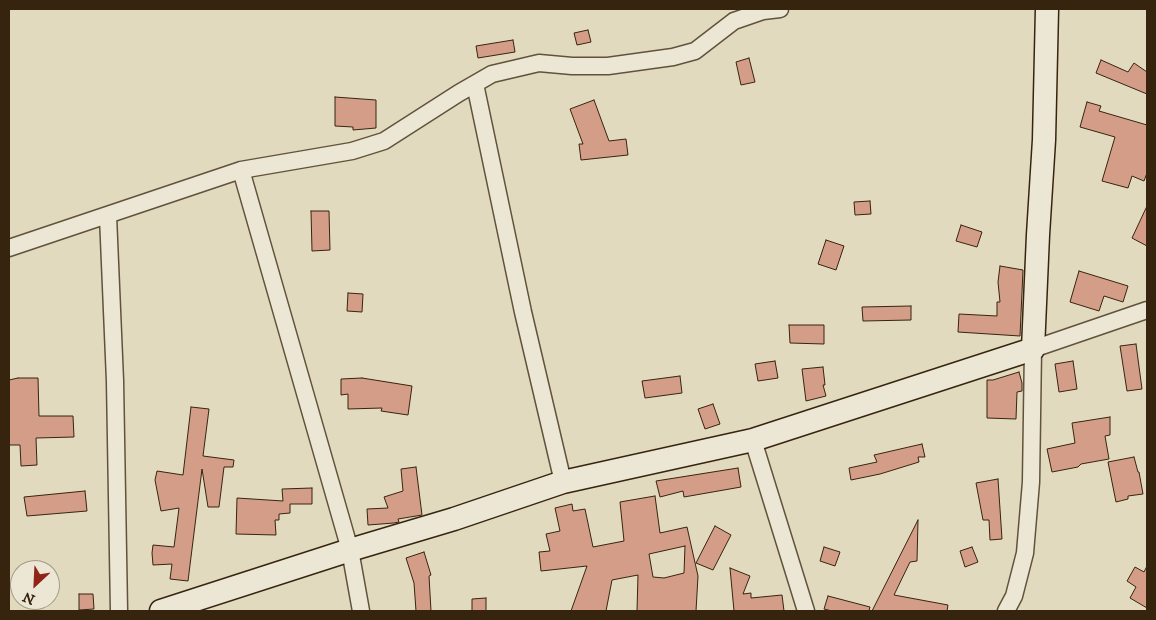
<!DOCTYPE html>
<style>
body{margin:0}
#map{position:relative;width:1156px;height:620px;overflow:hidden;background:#e1dabe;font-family:"IM FELL DW Pica",serif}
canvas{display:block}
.frame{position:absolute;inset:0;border:10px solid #37240f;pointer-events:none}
.north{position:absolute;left:10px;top:560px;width:50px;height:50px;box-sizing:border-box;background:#ece7d5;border:1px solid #a49986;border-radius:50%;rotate:205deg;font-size:14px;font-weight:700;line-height:20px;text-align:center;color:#37240f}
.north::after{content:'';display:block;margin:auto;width:18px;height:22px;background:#8f2418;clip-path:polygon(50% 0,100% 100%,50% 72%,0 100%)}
</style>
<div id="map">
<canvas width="1156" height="620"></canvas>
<div class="frame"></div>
<div class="north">N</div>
</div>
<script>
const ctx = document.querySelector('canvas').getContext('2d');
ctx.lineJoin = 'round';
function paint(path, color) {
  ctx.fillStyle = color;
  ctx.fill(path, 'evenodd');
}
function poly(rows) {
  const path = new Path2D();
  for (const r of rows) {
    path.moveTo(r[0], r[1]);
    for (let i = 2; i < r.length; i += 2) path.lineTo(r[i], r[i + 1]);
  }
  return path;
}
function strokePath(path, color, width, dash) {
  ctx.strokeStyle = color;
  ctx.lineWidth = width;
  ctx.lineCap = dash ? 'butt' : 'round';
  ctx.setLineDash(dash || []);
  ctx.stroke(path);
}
const building = poly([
 [588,30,591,42,577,45,574,33,588,30],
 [513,40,515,52,478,58,476,46,513,40],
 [749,58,755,82,741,85,736,62,749,58],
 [1101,60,1128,72,1134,63,1147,72,1147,94,1096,73,1101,60],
 [335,97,376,100,376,128,353,130,353,127,335,126,335,97],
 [594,100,609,141,626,139,628,155,581,160,579,144,583,144,570,109,594,100],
 [1087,102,1101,106,1099,111,1147,125,1147,173,1144,181,1132,176,1128,188,1102,181,1115,137,1080,127,1087,102],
 [870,201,871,214,855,215,854,202,870,201],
 [1147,206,1147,246,1132,238,1147,206],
 [311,211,329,211,330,250,312,251,311,211],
 [961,225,982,232,977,247,956,241,961,225],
 [826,240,844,246,836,270,818,264,826,240],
 [1000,266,1023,270,1020,336,958,332,959,314,997,316,997,302,1000,302,998,282,1000,266],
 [1079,271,1128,286,1123,302,1104,296,1099,311,1070,302,1079,271],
 [348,293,363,294,362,312,347,311,348,293],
 [911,306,911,320,863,321,862,307,911,306],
 [789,325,824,325,824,344,790,343,789,325],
 [1136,344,1142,389,1127,391,1120,346,1136,344],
 [775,361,778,378,758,381,755,364,775,361],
 [1073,361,1077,389,1059,392,1055,364,1073,361],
 [823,367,825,385,823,385,826,396,806,401,802,369,823,367],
 [1019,372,1022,383,1022,391,1017,392,1016,419,987,418,987,380,993,380,1019,372],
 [680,376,682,393,645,398,642,381,680,376],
 [18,378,38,378,39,416,73,416,74,437,36,438,37,465,21,466,20,445,9,445,9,380,18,378],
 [362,378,412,386,408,415,381,411,382,408,348,409,348,394,341,395,341,379,362,378],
 [713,404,720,424,705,429,698,409,713,404],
 [191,407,209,409,203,456,234,460,233,467,224,467,219,507,208,507,202,469,188,581,170,579,172,564,153,565,152,553,153,545,174,547,179,508,161,511,155,480,157,471,183,475,191,407],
 [1110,417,1110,435,1105,436,1109,459,1081,464,1078,467,1052,472,1047,449,1075,443,1072,423,1110,417],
 [922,444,925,457,918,457,919,462,880,474,851,480,849,468,877,462,874,455,922,444],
 [1134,457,1138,472,1139,472,1143,494,1128,496,1128,499,1116,502,1108,462,1134,457],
 [416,467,422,515,398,519,399,522,394,523,368,525,367,509,388,508,384,497,403,491,401,469,416,467],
 [738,468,741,487,684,497,683,491,660,497,656,481,738,468],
 [998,479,1002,539,990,540,989,520,983,520,976,483,998,479],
 [312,488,312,504,290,504,290,513,279,514,279,520,275,520,276,535,236,534,237,498,283,501,282,489,312,488],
 [85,491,87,511,27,516,24,497,85,491],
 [655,496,660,533,687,527,698,576,696,611,637,611,638,575,612,580,606,611,571,611,587,566,541,571,539,552,550,551,546,534,560,531,555,508,572,504,573,511,585,509,593,547,624,541,620,502,655,496],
 [685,546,684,573,664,578,653,577,649,554,685,546],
 [918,520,917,561,910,562,894,595,948,605,947,611,872,611,918,520],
 [715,526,731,535,713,570,696,563,715,526],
 [824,547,840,552,835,566,820,561,824,547],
 [972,547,978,562,965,567,960,551,972,547],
 [424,552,431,575,429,576,431,611,416,611,414,583,406,558,424,552],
 [1147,566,1147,608,1130,598,1136,587,1127,581,1135,567,1144,572,1147,566],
 [730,568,750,576,743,594,751,593,751,598,782,595,784,611,734,611,730,568],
 [79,594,93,594,94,609,79,610,79,594],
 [828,596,870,607,869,611,832,611,824,609,828,596],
 [486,598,486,611,472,611,472,599,486,598]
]);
paint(building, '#d39d88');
strokePath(building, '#37240f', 1);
const street = poly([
 [475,84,523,312,563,482],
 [241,170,350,550,361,611],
 [108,216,115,381,119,611],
 [9,248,241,170,352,151,384,141,459,93,492,74,539,63,572,66,608,66,673,57,695,51,734,21,763,11,780,9],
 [753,440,806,611],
 [1006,611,1014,596,1025,553,1031,482,1033,349,1147,310]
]);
const secondary = poly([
 [161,611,350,550,454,519,563,482,753,440,1033,349,1038,235,1044,140,1047,9]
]);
strokePath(street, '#62523b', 19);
strokePath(secondary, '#37240f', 25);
strokePath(street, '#ece7d5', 16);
strokePath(secondary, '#ece7d5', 22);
</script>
